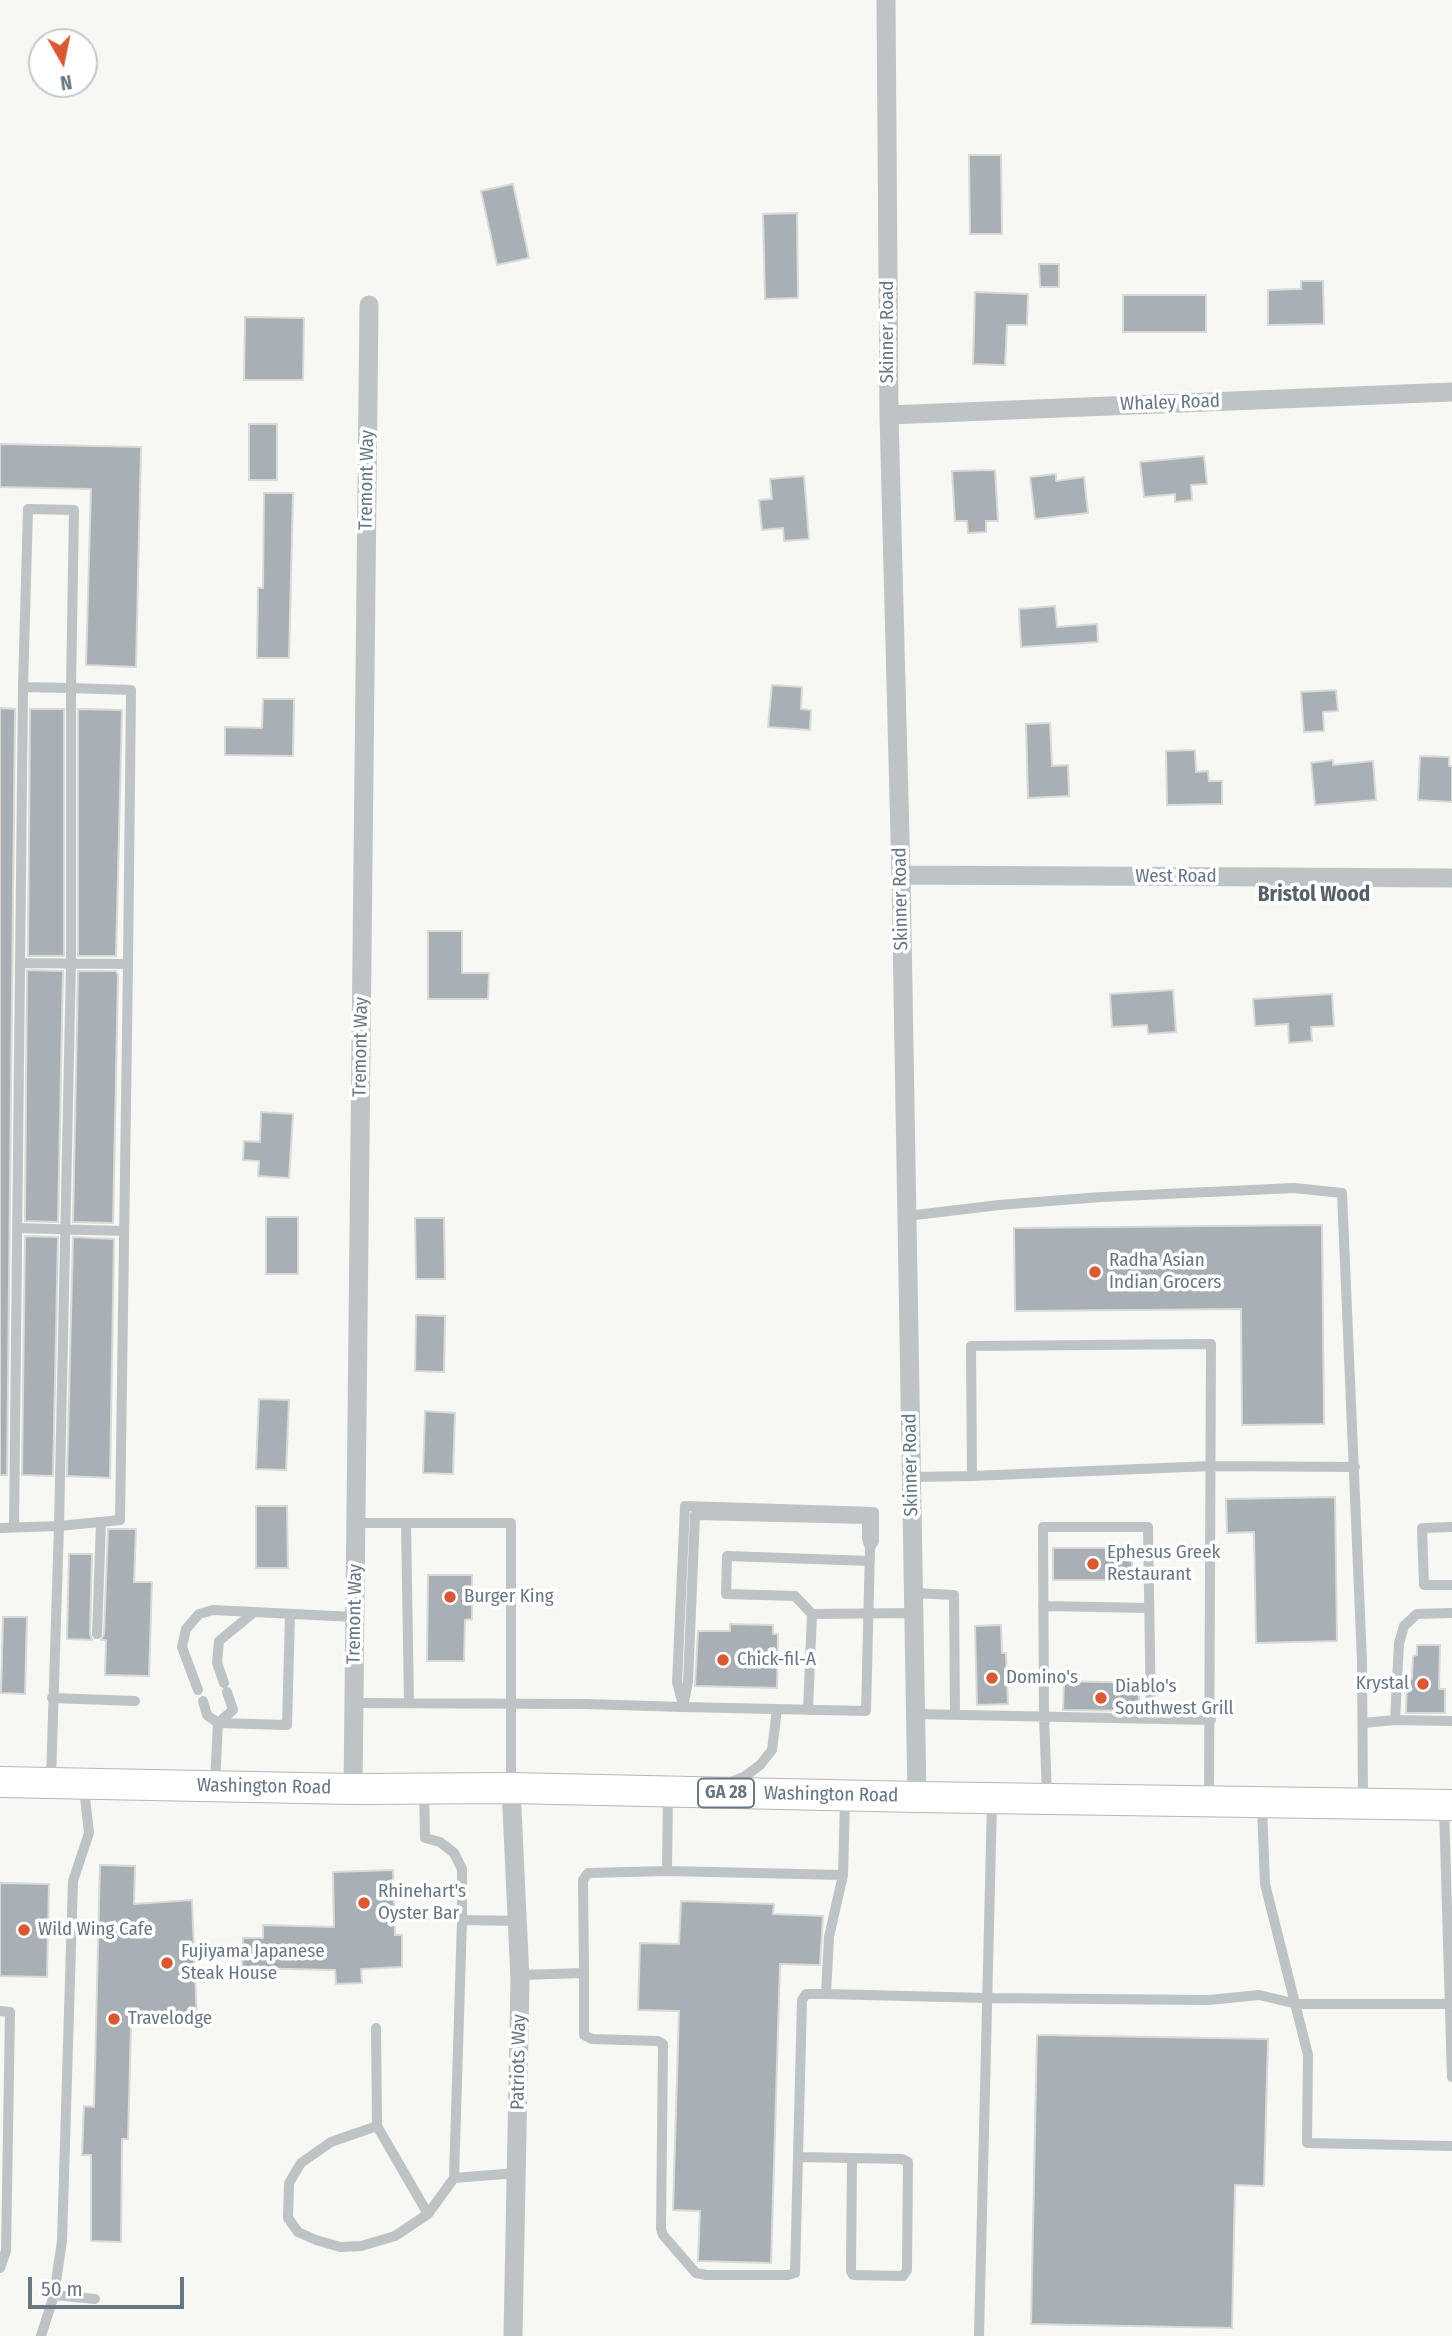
<!DOCTYPE html>
<style>
body{margin:0}
#map{position:relative;width:1452px;height:2336px;overflow:hidden;background:#f7f7f4;font-family:"Fira Sans Condensed",sans-serif}
canvas{display:block}
.north{position:absolute;left:28px;top:28px;width:70px;height:70px;box-sizing:border-box;background:#fff;border:2px solid #c3c9ce;border-radius:50%;rotate:171deg;font-size:19px;font-weight:700;line-height:28px;text-align:center;color:#687784}
.north::after{content:'';display:block;margin:auto;width:24px;height:32px;background:#da5932;clip-path:polygon(50% 0,100% 100%,50% 72%,0 100%)}
.scale{position:absolute;left:28px;top:2277px;width:156px;height:32px;box-sizing:border-box;border:4px solid #687784;border-top:0;padding-left:9px;font-size:21px;line-height:24px;white-space:nowrap;color:#687784;-webkit-text-stroke:5px #fff;paint-order:stroke}
</style>
<div id="map">
<canvas width="1452" height="2336"></canvas>
<div class="north">N</div>
<div class="scale">50 m</div>
</div>
<script>
const ctx = document.querySelector('canvas').getContext('2d');
ctx.lineJoin = 'round';
function paint(path, color) {
  ctx.fillStyle = color;
  ctx.fill(path, 'evenodd');
}
function poly(rows) {
  const path = new Path2D();
  for (const r of rows) {
    path.moveTo(r[0], r[1]);
    for (let i = 2; i < r.length; i += 2) path.lineTo(r[i], r[i + 1]);
  }
  return path;
}
function strokePath(path, color, width, dash) {
  ctx.strokeStyle = color;
  ctx.lineWidth = width;
  ctx.lineCap = dash ? 'butt' : 'round';
  ctx.setLineDash(dash || []);
  ctx.stroke(path);
}
function drawText(font, color, halo, rows, align = 'center') {
  ctx.font = font + ' "Fira Sans Condensed",sans-serif';
  ctx.lineWidth = 7;
  ctx.setLineDash([]);
  ctx.textBaseline = 'middle';
  ctx.strokeStyle = halo;
  ctx.fillStyle = color;
  for (const [text, x, y, turn = 0] of rows) {
    ctx.save();
    ctx.translate(x, y);
    ctx.rotate((+turn || 0) * Math.PI / 180);
    ctx.textAlign = isNaN(turn) ? turn : align;
    if (halo) ctx.strokeText(text, 0, 0);
    ctx.fillText(text, 0, 0);
    ctx.restore();
  }
}
const building = poly([
 [969,155,1001,155,1002,234,970,234,969,155],
 [513,184,529,258,497,265,481,191,513,184],
 [797,213,798,298,765,299,763,214,797,213],
 [1039,264,1059,264,1059,287,1040,287,1039,264],
 [1301,281,1323,281,1324,324,1268,325,1268,290,1301,289,1301,281],
 [975,292,1028,294,1027,325,1007,325,1005,365,973,364,975,292],
 [1123,295,1206,295,1206,332,1123,332,1123,295],
 [245,317,304,318,303,380,244,380,245,317],
 [249,424,277,424,277,480,249,480,249,424],
 [0,444,141,447,136,667,86,665,91,489,0,487,0,444],
 [1204,456,1207,484,1191,485,1192,500,1175,502,1175,494,1144,497,1140,462,1204,456],
 [995,470,998,521,986,521,986,532,968,533,967,521,955,521,952,471,995,470],
 [1056,474,1056,481,1084,477,1088,513,1035,519,1030,477,1056,474],
 [804,476,809,539,784,541,783,528,762,530,759,500,772,499,770,479,804,476],
 [264,493,293,493,289,658,257,658,258,588,263,588,264,493],
 [1055,606,1057,627,1097,624,1098,642,1021,647,1019,609,1055,606],
 [772,685,802,687,801,709,811,710,810,730,768,727,772,685],
 [1336,690,1338,711,1323,712,1324,731,1304,732,1301,692,1336,690],
 [263,699,294,699,293,756,225,755,225,727,262,728,263,699],
 [0,708,15,709,7,1475,0,1475,0,708],
 [30,709,64,709,64,956,28,956,30,709],
 [78,709,122,710,116,956,78,956,78,709],
 [1050,723,1052,766,1068,765,1069,796,1028,798,1026,724,1050,723],
 [1195,750,1196,772,1208,771,1209,781,1222,781,1222,804,1167,805,1166,751,1195,750],
 [1420,756,1449,757,1449,766,1452,766,1452,802,1418,800,1420,756],
 [1333,760,1333,765,1373,761,1376,800,1315,805,1311,763,1333,760],
 [428,931,462,931,462,973,489,973,488,999,428,999,428,931],
 [27,970,63,971,58,1222,25,1221,27,970],
 [78,971,116,971,118,975,113,1223,73,1222,78,971],
 [1173,990,1176,1032,1148,1034,1147,1025,1112,1027,1110,994,1173,990],
 [1332,994,1334,1026,1311,1027,1312,1041,1289,1043,1288,1024,1255,1026,1253,999,1332,994],
 [261,1112,293,1114,289,1178,258,1176,259,1161,243,1160,244,1141,260,1142,261,1112],
 [266,1217,298,1217,298,1274,266,1274,266,1217],
 [415,1218,444,1218,445,1279,416,1279,415,1218],
 [1322,1225,1324,1424,1242,1425,1241,1309,1015,1311,1014,1228,1322,1225],
 [25,1236,58,1237,53,1476,22,1475,25,1236],
 [73,1237,114,1239,110,1478,67,1476,73,1237],
 [416,1315,445,1316,444,1372,415,1371,416,1315],
 [259,1399,289,1400,286,1470,256,1469,259,1399],
 [425,1411,455,1413,453,1474,423,1473,425,1411],
 [1335,1497,1337,1641,1256,1643,1254,1532,1227,1533,1226,1499,1335,1497],
 [256,1506,287,1506,288,1568,256,1568,256,1506],
 [108,1529,136,1529,134,1582,152,1582,149,1676,105,1675,106,1640,101,1640,104,1634,108,1529],
 [1053,1548,1132,1548,1132,1580,1053,1580,1053,1548],
 [69,1554,92,1554,90,1634,92,1640,67,1639,69,1554],
 [428,1575,472,1575,472,1619,465,1620,464,1661,427,1661,428,1575],
 [3,1617,27,1617,25,1694,1,1693,3,1617],
 [730,1624,773,1625,773,1634,778,1634,777,1688,695,1686,698,1631,730,1631,730,1624],
 [1001,1625,1002,1653,1006,1653,1008,1704,977,1705,975,1626,1001,1625],
 [1417,1645,1440,1645,1439,1689,1445,1689,1445,1713,1406,1713,1407,1679,1412,1679,1413,1656,1417,1655,1417,1645],
 [1064,1681,1139,1683,1139,1711,1063,1710,1064,1681],
 [100,1865,135,1866,134,1904,192,1900,197,2023,131,2025,128,2139,122,2139,121,2242,91,2241,91,2155,82,2155,84,2106,94,2107,100,1865],
 [393,1870,395,1935,402,1935,402,1967,361,1969,362,1983,336,1984,335,1970,242,1968,243,1938,263,1938,263,1925,334,1927,333,1872,393,1870],
 [0,1883,49,1884,47,1977,0,1976,0,1883],
 [681,1901,774,1904,773,1914,823,1916,820,1965,780,1964,771,2263,698,2261,700,2211,673,2210,679,2011,638,2010,640,1943,679,1944,681,1901],
 [1037,2035,1268,2039,1264,2186,1235,2185,1232,2328,1031,2324,1037,2035]
]);
paint(building, '#a8b0b5');
strokePath(building, '#d9d9d7', 2);
const primary = poly([
 [0,1782,353,1789,511,1788,917,1797,1452,1805]
]);
strokePath(primary, '#b2b7bb', 32);
strokePath(poly([
 [71,688,131,690,128,964,120,1520,59,1526,71,963,71,688],
 [21,963,128,964],
 [907,1216,999,1205,1101,1197,1294,1188,1342,1193,1362,1661,1363,1801],
 [17,1228,123,1231],
 [972,1476,1211,1466,1355,1467],
 [912,1477,972,1476,971,1346,1211,1344,1209,1797],
 [356,1523,511,1523,511,1784],
 [406,1523,409,1703],
 [14,1527,23,687,28,509,74,510,71,688,23,687],
 [1452,1527,1422,1528,1424,1585,1452,1585],
 [0,1528,59,1526,51,1779],
 [870,1561,727,1556,726,1594,795,1596,812,1614,914,1613],
 [914,1593,954,1595,955,1715],
 [1043,1606,1149,1608],
 [97,1634,101,1522],
 [224,1683,217,1663,219,1641,253,1613],
 [198,1690,182,1647,186,1629,199,1614,213,1610,355,1617],
 [52,1698,135,1701],
 [203,1701,207,1715,218,1723,233,1710,227,1692],
 [682,1701,677,1682,685,1506,874,1512,874,1541,870,1548],
 [354,1703,586,1704,683,1707,866,1711,870,1548,867,1539,867,1519,695,1515,688,1682,683,1707],
 [808,1710,812,1614],
 [916,1714,1211,1720],
 [1395,1720,1452,1721],
 [1363,1723,1395,1720,1399,1643,1404,1626,1417,1614,1452,1613],
 [215,1782,218,1723,287,1725,290,1615],
 [731,1782,744,1777,760,1765,772,1750,777,1709],
 [84,1788,89,1833,73,1881,62,2241,54,2295,95,2299],
 [424,1790,425,1838,440,1842,454,1853,462,1869,462,1920],
 [668,1795,667,1871,843,1875,845,1800],
 [1047,1795,1044,1716,1043,1527,1148,1527,1151,1719],
 [1262,1807,1265,1884,1308,2055,1307,2143,1452,2146],
 [1444,1808,1452,2077],
 [584,1973,584,2035,592,2039,658,2041,663,2044,661,2229,663,2235,696,2273,706,2275,788,2275,795,2273,802,2000,806,1994,826,1994,829,1937,843,1875],
 [520,1975,584,1973,583,1880,588,1873,667,1871],
 [826,1994,987,1998,1209,2000,1259,1995,1297,2004,1450,2004],
 [0,2011,10,2012,6,2251,0,2268],
 [376,2028,377,2126,331,2142,301,2163,289,2183,288,2218,298,2232,316,2240,340,2247,361,2246,395,2236,428,2214,454,2178],
 [377,2126,428,2214],
 [798,2157,852,2158,902,2159,908,2162,907,2270,903,2276,853,2275,851,2271,852,2158],
 [517,2173,454,2178,462,1920,518,1921],
 [41,2336,54,2295],
 [979,2336,992,1802]
]), '#bec3c6', 10);
strokePath(poly([
 [886,0,889,415,901,875,917,1797],
 [889,415,1452,392],
 [901,875,1452,878],
 [511,1788,520,1979,513,2336],
 [353,1789,369,305]
]), '#bec3c6', 19);
strokePath(primary, '#fff', 30);
for (const [x, y, r, color] of [
 [1095,1272,7,"#da5932"],
 [1093,1564,7,"#da5932"],
 [450,1597,7,"#da5932"],
 [723,1660,7,"#da5932"],
 [992,1678,7,"#da5932"],
 [1423,1684,7,"#da5932"],
 [1101,1698,7,"#da5932"],
 [364,1903,7,"#da5932"],
 [24,1930,7,"#da5932"],
 [167,1963,7,"#da5932"],
 [114,2019,7,"#da5932"]
]) {
  const dot = new Path2D();
  dot.arc(x, y, r, 0, 2 * Math.PI);
  ctx.fillStyle = color;
  ctx.fill(dot);
  strokePath(dot, '#fff', 2.5);
}
for (const [x, y, w] of [
 [726,1793,56]
]) {
  const box = new Path2D();
  box.roundRect(x - w / 2, y - 14.5, w, 29, 5);
  ctx.fillStyle = '#fff';
  ctx.fill(box);
  strokePath(box, '#687784', 2);
}
drawText('bold 18px', '#687784', null, [
 ["GA 28",726,1793]
]);
drawText('19px', '#687784', '#fff', [
 ["Skinner Road",888,332,-90],
 ["Whaley Road",1170,403,-2],
 ["Tremont Way",367,480,-89],
 ["West Road",1176,877],
 ["Skinner Road",901,899,-91],
 ["Tremont Way",361,1047,-89],
 ["Skinner Road",911,1465,-91],
 ["Tremont Way",355,1614,-89],
 ["Washington Road",264,1787,1],
 ["Washington Road",831,1795,1],
 ["Patriots Way",519,2062,-89]
]);
drawText('19px', '#687784', '#fff', [
 ["Radha Asian",1109,1261],
 ["Indian Grocers",1109,1283],
 ["Ephesus Greek",1107,1553],
 ["Restaurant",1107,1575],
 ["Burger King",464,1597],
 ["Chick-fil-A",737,1660],
 ["Domino's",1006,1678],
 ["Krystal",1409,1684,"right"],
 ["Diablo's",1115,1687],
 ["Southwest Grill",1115,1709],
 ["Rhinehart's",378,1892],
 ["Oyster Bar",378,1914],
 ["Wild Wing Cafe",38,1930],
 ["Fujiyama Japanese",181,1952],
 ["Steak House",181,1974],
 ["Travelodge",128,2019]
], 'left');
drawText('bold 21px', '#556069', '#fff', [
 ["Bristol Wood",1314,895]
]);
</script>
